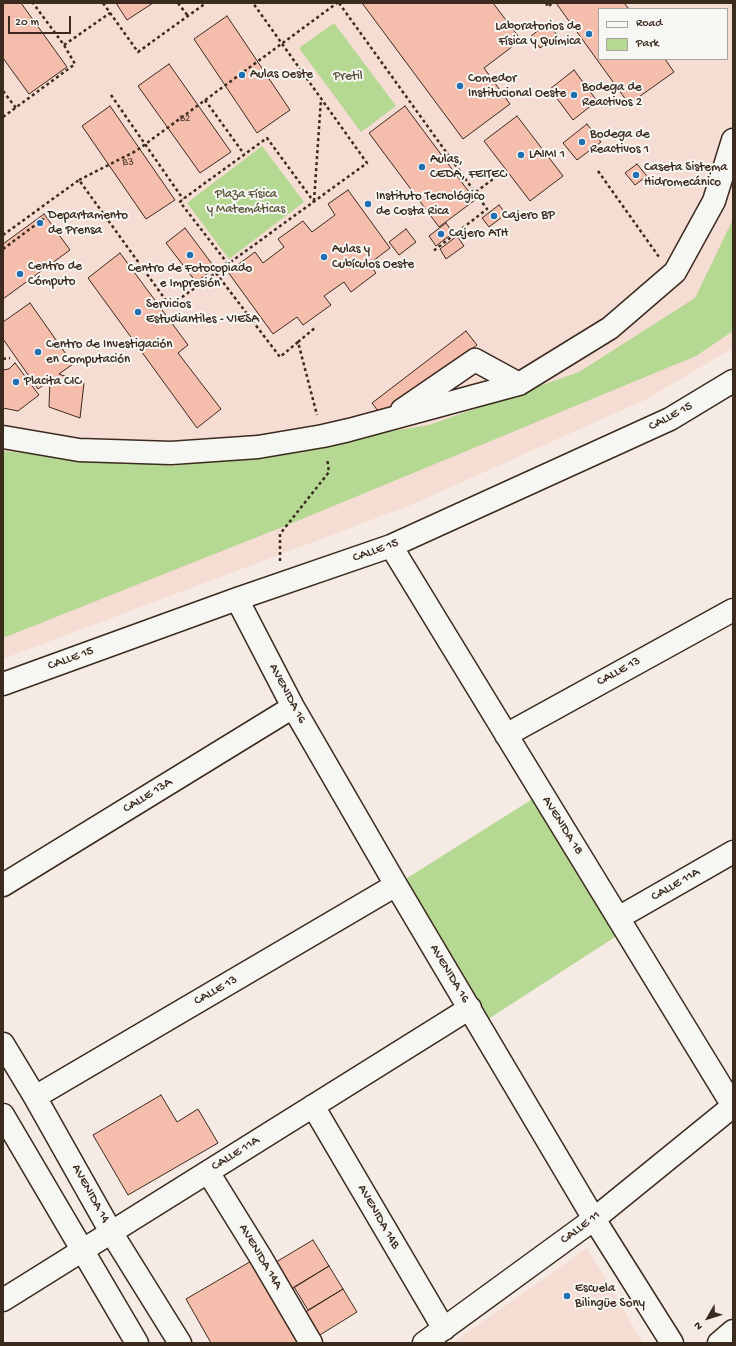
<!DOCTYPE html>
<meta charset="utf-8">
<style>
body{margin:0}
#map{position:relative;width:736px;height:1346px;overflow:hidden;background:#f6ebe4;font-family:"Gochi Hand",sans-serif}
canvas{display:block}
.frame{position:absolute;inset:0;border:4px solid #3b2a1e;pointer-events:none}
.legend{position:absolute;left:598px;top:8px;width:130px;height:52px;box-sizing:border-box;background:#f6f6f2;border:1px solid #aba49d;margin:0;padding:5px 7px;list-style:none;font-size:12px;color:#3b2a1e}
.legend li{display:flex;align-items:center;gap:8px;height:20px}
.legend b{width:20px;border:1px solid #aba49d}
.north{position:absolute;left:688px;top:1298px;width:40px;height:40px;-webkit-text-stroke:3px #f6f6f2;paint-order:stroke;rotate:231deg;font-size:11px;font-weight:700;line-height:16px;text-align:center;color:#3b2a1e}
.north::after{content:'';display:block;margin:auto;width:14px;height:18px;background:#3b2a1e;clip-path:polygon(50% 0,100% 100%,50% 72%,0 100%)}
.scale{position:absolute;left:8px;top:16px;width:63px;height:18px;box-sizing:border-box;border:2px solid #3b2a1e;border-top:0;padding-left:5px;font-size:12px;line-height:14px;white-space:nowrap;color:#3b2a1e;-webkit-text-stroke:3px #f6f6f2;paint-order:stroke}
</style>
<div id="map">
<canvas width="736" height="1346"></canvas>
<div class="frame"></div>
<ul class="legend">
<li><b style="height:5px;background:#f6f6f2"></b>Road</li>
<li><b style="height:11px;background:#b5d892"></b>Park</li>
</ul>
<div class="north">N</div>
<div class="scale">20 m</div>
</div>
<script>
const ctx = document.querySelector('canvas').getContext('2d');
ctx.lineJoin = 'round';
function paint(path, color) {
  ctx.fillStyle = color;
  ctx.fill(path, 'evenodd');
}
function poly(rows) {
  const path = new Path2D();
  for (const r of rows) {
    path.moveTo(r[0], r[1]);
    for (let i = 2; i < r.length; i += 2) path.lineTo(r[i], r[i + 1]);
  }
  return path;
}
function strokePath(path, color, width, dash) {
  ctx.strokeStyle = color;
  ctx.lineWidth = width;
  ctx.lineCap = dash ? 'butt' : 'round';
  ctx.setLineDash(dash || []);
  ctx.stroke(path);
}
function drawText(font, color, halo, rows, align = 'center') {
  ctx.font = font + ' "Gochi Hand",sans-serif';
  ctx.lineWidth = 4;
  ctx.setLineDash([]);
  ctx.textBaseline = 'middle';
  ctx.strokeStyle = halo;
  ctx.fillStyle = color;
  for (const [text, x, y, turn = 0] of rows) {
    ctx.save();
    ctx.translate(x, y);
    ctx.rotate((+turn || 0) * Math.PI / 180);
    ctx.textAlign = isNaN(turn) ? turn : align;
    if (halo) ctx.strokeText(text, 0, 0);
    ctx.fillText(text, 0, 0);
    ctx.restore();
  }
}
paint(poly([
 [3,3,733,3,733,348,649,398,411,505,3,659],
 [599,9,727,9,727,59,599,59],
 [587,1248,643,1343,452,1343]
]), '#f6ddd3');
paint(poly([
 [334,23,396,106,361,132,299,48],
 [262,146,304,202,229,259,187,203],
 [733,219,733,331,696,356,290,524,3,638,3,451,174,466,429,425,579,372,695,298],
 [542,793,626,930,479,1025,396,885]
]), '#b5d892');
const building = poly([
 [3,3,21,3,67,67,29,94,3,58,3,3],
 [116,3,153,3,127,20,116,3],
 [362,3,493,3,521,40,484,68,510,104,463,139,362,3],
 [556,3,624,3,629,9,599,9,599,59,665,59,674,72,629,104,556,3],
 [227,16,290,110,257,133,194,39,227,16],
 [548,23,557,35,540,48,531,36,548,23],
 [169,64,231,152,200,173,138,86,169,64],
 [574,70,597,101,573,120,550,89,574,70],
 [110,106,175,200,146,219,82,126,110,106],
 [405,106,475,200,439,227,369,133,405,106],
 [517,116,563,176,530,201,484,141,517,116],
 [587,124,601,142,577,160,563,143,587,124],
 [637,164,647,176,635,185,625,173,637,164],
 [348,190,390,248,369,264,376,273,351,292,344,282,324,296,331,305,303,325,297,317,273,334,228,272,255,252,263,263,284,247,278,239,303,221,312,232,335,215,328,204,348,190],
 [499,205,506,214,489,227,482,218,499,205],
 [44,214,70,250,3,299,3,244,44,214],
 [446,223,453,233,436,246,429,236,446,223],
 [185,228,215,268,196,282,166,243,185,228],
 [406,229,416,242,399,255,389,242,406,229],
 [457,236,464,246,446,259,440,249,457,236],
 [120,253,188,345,178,353,221,409,197,428,88,278,120,253],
 [30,303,73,364,59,374,84,383,80,418,49,407,50,380,38,389,3,339,3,322,30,303],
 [466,331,477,345,381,415,372,403,466,331],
 [15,363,39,395,18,411,3,408,3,370,9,369,15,363],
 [161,1095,177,1122,198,1109,218,1143,128,1195,93,1135,161,1095],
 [313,1240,329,1266,287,1292,271,1265,313,1240],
 [260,1256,311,1343,211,1343,186,1299,260,1256],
 [329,1266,343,1289,308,1310,294,1287,329,1266],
 [343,1289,357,1312,315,1338,301,1315,343,1289]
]);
paint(building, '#f5bdac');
strokePath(building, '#3b2a1e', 1);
const street = poly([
 [402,410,475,360,519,384],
 [3,437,79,450,171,453,258,447,323,436,349,430,519,384,610,328,675,272,714,201,733,140],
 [391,546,733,1106],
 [237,599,293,707,396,885,594,1219,672,1343],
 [3,684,237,599,391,546,670,419,733,381],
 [506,735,733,610],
 [3,885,293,707],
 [618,918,733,852],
 [3,1044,35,1097,111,1232,180,1343],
 [35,1097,396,885],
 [313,1106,444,1329],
 [3,1115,137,1343],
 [208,1172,260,1256,311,1343],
 [3,1300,470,1008],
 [424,1343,594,1219,733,1106],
 [719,1343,733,1331]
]);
strokePath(street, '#3b2a1e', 25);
strokePath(poly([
 [103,3,138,52,206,3],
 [178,3,188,16],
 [339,3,487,209,432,252],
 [546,3,548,7,552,3],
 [64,45,110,13],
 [3,91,16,108],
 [111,95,183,199],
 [205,100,244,154],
 [3,117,75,64,64,45,33,3],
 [598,171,659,257],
 [79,180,136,151,337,3],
 [476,192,506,169],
 [314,201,321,99],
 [3,235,79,180,170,306,367,163,253,3],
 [3,249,46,217],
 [228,264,180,202,183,199,267,138,314,202],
 [216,273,280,357,298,342,317,415],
 [298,342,316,327],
 [3,359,10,358],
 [280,561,280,534,329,472,327,458]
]), '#3b2a1e', 2.5, [3, 3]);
strokePath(street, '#f6f6f2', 22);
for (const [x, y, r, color] of [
 [589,34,4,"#1f6fb2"],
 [242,75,4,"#1f6fb2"],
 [460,86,4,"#1f6fb2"],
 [574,95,4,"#1f6fb2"],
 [582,142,4,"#1f6fb2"],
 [521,155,4,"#1f6fb2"],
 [422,167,4,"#1f6fb2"],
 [636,175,4,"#1f6fb2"],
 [368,204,4,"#1f6fb2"],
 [494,216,4,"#1f6fb2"],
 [40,223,4,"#1f6fb2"],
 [441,234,4,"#1f6fb2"],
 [190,255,4,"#1f6fb2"],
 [324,257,4,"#1f6fb2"],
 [20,274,4,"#1f6fb2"],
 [138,312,4,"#1f6fb2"],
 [38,352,4,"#1f6fb2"],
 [16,382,4,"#1f6fb2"],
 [567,1296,4,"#1f6fb2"]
]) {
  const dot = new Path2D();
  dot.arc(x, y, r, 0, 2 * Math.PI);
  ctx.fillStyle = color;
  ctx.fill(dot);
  strokePath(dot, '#f6f6f2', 1.5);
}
drawText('11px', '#6a4f42', null, [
 ["B2",185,119],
 ["B3",128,163]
]);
drawText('13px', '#3b2a1e', '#f6f6f2', [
 ["Laboratorios de",581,27,"right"],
 ["Física y Química",581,42,"right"],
 ["Aulas Oeste",250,75],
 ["Comedor",468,79],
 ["Institucional Oeste",468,94],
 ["Bodega de",582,88],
 ["Reactivos 2",582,103],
 ["Bodega de",590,135],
 ["Reactivos 1",590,150],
 ["LAIMI 1",529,155],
 ["Aulas,",430,160],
 ["CEDA, FEITEC",430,175],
 ["Caseta Sistema",644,168],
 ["Hidromecánico",644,183],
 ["Instituto Tecnológico",376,197],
 ["de Costa Rica",376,212],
 ["Departamento",48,216],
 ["de Prensa",48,231],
 ["Cajero BP",502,216],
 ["Cajero ATH",449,234],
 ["Aulas y",332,250],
 ["Cubículos Oeste",332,265],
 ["Centro de",28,267],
 ["Cómputo",28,282],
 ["Centro de Fotocopiado",190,269,"center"],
 ["e Impresión",190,284,"center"],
 ["Servicios",146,305],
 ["Estudiantiles - VIESA",146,320],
 ["Centro de Investigación",46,345],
 ["en Computación",46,360],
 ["Placita CIC",24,382],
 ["Escuela",575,1289],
 ["Bilingüe Sony",575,1304]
], 'left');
drawText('13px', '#5a563b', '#f6f6f2', [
 ["Pretil",348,77],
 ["Plaza Física",246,195],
 ["y Matemáticas",246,210]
]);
drawText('13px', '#3b2a1e', '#f6f6f2', [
 ["CALLE 15",671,417,-28],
 ["CALLE 15",376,551,-20],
 ["CALLE 15",71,659,-20],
 ["CALLE 13",619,672,-29],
 ["AVENIDA 16",287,694,62],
 ["CALLE 13A",148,796,-32],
 ["AVENIDA 18",562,826,58],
 ["CALLE 11A",676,885,-30],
 ["AVENIDA 16",449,974,59],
 ["CALLE 13",216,991,-30],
 ["CALLE 11A",236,1154,-32],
 ["AVENIDA 14",90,1194,61],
 ["AVENIDA 14B",378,1217,60],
 ["CALLE 11",581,1228,-37],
 ["AVENIDA 14A",260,1257,59]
]);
</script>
